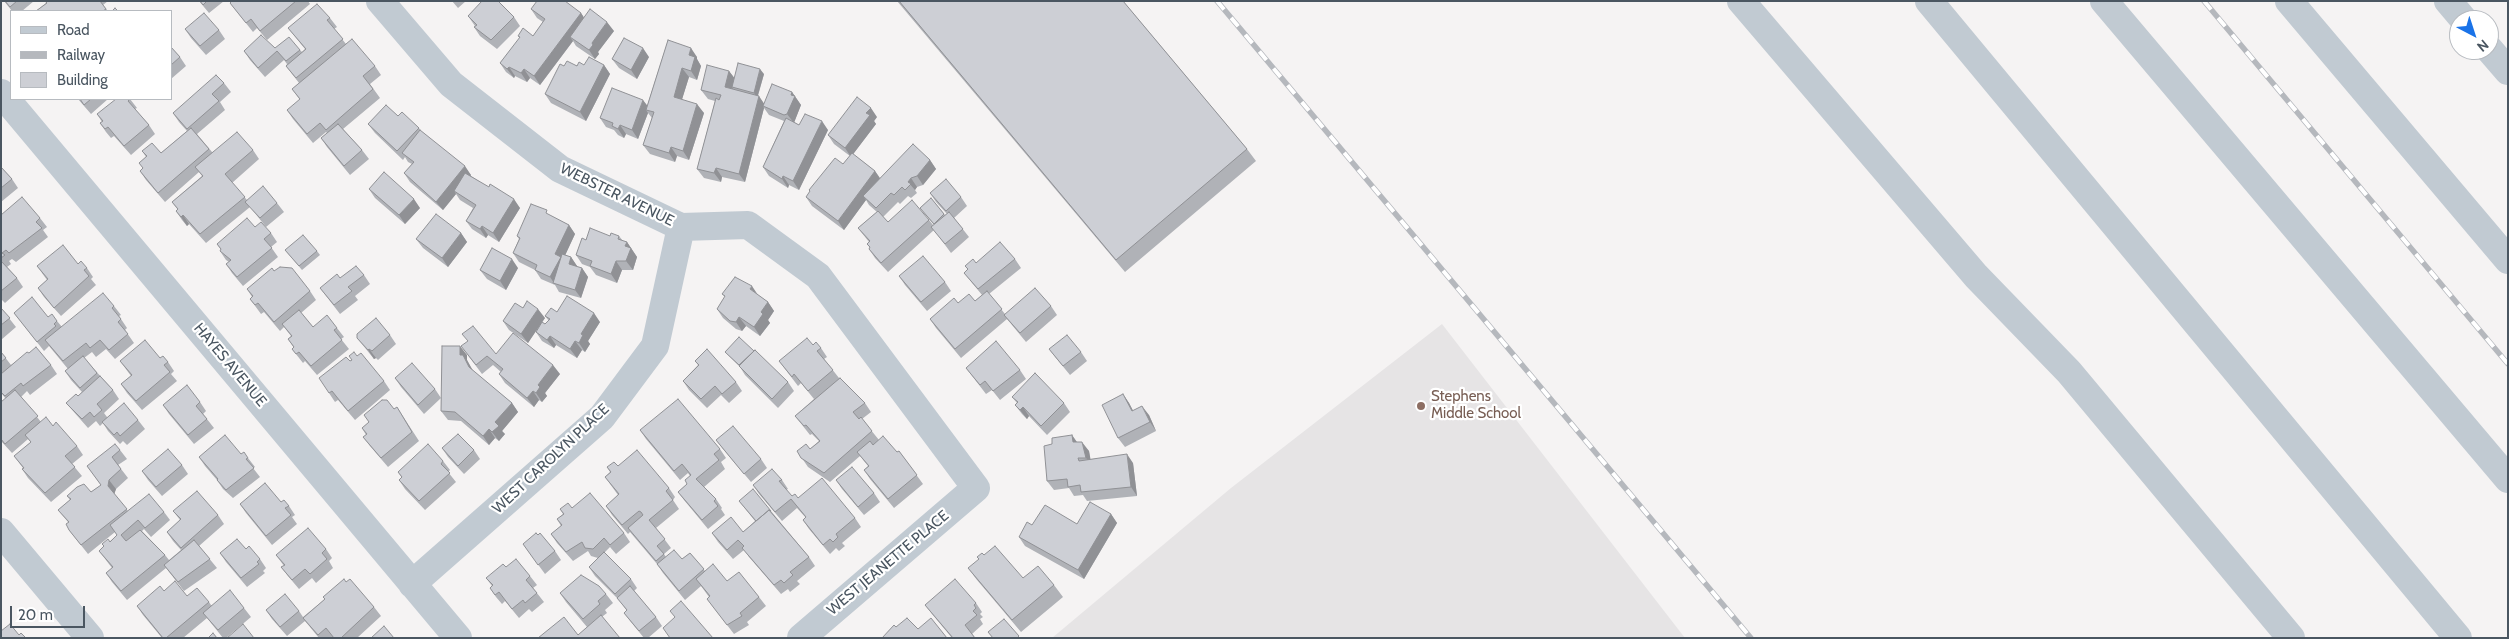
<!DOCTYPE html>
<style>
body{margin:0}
#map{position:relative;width:2509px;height:639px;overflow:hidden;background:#f5f3f3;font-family:Cabin,sans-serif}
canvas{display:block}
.frame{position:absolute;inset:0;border:2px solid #4a5661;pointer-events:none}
.legend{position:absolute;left:10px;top:10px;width:162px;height:90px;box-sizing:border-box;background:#fff;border:1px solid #b7bbc0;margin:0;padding:6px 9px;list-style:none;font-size:15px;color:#4a5661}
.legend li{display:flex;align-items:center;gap:10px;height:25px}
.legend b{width:25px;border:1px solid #b7bbc0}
.north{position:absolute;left:2449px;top:10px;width:50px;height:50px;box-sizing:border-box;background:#fff;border:1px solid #b7bbc0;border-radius:50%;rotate:140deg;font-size:14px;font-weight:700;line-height:20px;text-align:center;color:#4a5661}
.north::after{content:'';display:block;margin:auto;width:18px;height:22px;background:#1a73e8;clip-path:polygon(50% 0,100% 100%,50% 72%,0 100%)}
.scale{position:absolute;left:10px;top:606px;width:75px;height:22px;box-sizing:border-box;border:2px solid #4a5661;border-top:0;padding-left:6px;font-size:15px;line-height:18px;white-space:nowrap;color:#4a5661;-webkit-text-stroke:4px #fff;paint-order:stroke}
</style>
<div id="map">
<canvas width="2509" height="639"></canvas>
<div class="frame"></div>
<ul class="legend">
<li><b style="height:6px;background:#c1cad2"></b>Road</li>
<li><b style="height:6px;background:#b5b8bd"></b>Railway</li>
<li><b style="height:14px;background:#cdcfd5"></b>Building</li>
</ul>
<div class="north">N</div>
<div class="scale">20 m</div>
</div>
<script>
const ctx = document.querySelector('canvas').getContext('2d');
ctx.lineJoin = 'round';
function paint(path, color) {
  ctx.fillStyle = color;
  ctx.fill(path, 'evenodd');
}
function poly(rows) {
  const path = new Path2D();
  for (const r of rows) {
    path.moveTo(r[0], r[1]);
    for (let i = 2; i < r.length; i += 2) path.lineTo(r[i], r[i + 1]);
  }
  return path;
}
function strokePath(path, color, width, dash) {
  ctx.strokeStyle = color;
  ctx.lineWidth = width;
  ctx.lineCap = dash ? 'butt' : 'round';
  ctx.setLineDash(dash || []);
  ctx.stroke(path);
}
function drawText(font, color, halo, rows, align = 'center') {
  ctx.font = font + ' Cabin,sans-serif';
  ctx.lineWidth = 4.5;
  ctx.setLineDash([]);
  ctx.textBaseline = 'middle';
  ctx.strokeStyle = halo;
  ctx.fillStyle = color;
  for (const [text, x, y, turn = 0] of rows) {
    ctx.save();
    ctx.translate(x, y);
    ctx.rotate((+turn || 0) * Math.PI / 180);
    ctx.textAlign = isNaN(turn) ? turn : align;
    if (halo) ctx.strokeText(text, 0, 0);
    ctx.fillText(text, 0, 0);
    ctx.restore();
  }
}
paint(poly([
 [1442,324,1685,638,1052,638,1231,488]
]), '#e6e4e5');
strokePath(poly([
 [380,1,451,84,560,169,681,227,748,225,818,276,976,488,801,638],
 [1741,1,1976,276,2069,372,2291,638],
 [1929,1,2458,638],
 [2104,1,2508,479],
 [2289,1,2508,260],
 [2448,1,2464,20],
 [2489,49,2508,71],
 [1,93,458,638],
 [1,532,90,638],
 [412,584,602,417,655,346,681,227]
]), '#c1cad2', 28);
const rail = poly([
 [1217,1,1751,638],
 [2204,1,2508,364]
]);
strokePath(rail, '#b5b8bd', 5.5);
strokePath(rail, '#fff', 4, [11]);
paint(poly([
 [4,1,34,1,22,11,12,11],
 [45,1,108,1,103,5,108,11,36,11,46,3],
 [199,1,224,1,209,13],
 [232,1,308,1,310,4,267,40,257,28,253,32,230,3],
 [452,1,466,1,458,8],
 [897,1,1123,1,1247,149,1256,161,1125,272],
 [531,9,581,13,584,18,614,31,598,52,599,54,595,59,576,46,573,41,540,85,530,78,527,82,515,76,514,78,506,72,500,63,520,38,518,36,533,36,543,22,537,18],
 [468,16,514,17,520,26,497,49,480,36,474,27,475,26],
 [330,18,337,27,334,29,346,44,375,66,381,75,370,84,380,98,343,129,362,150,369,159,350,175,327,147,321,138,327,133,326,132,313,143,293,119,287,110,300,100,292,89,299,83,286,66,287,64,284,60,265,77,250,60,244,51,275,48,300,50,302,52,305,49,288,28],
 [185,29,219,30,225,39,206,55,191,38],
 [668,40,697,57,697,59,701,66,697,80,689,77,682,99,704,113,689,160,677,156,675,162,650,154,643,145,652,118,648,113,638,139,626,134,624,138,618,135,614,130,606,127,600,118,647,106],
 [171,47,180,57,186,66,171,79],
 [649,57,637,79,619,68,612,59],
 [584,65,604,65,610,74,586,121,551,103,545,94,564,66],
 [729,71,734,78,764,74,758,96,764,104,792,92,801,105,794,122,799,125,828,130,799,190,789,185,788,188,769,176,763,167,784,121,769,115,764,108,745,182,722,177,721,182,704,178,697,169,715,101,708,99,701,90],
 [224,83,231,92,220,102,225,110,197,134,212,152,253,150,259,159,232,183,247,200,277,203,284,212,266,227,250,207,206,243,189,224,187,226,182,220,176,211,178,210,172,202,202,176,199,172,165,202,146,180,140,171,143,168,139,163,146,157,142,151,161,153,187,131,179,122,173,113],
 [78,99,108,99,91,114],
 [130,99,137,108,135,109,149,125,155,134,131,155,114,136,111,138,106,132,100,123,102,122,97,114],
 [398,116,419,128,421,131,471,175,471,176,520,208,499,242,488,235,486,238,472,229,466,221,473,208,460,200,456,194,443,210,410,182,404,173,412,164,408,162,405,157,403,160,375,133,368,124],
 [877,117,874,121,876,124,853,154,875,171,880,178,930,160,936,169,923,185,917,187,915,190,917,193,911,198,908,196,900,204,898,202,883,217,888,222,929,220,933,225,934,225,920,208,931,198,945,215,947,214,936,202,930,193,961,197,967,206,954,218,969,237,951,253,934,230,888,272,875,258,869,249,870,248,867,244,869,242,858,228,877,212,869,205,866,200,844,230,812,206,806,197,810,192,809,190,843,164,850,156,834,144,828,135],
 [1,167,12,179,18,188,1,202],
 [369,189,420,208,405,224,375,198],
 [1,215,40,218,47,227,43,230,48,237,16,262,12,259,9,261,11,264,7,267,17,278,23,287,5,303,1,299],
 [551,216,569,225,575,234,565,255,571,257,577,266,577,267,582,268,588,277,581,298,559,292,555,285,541,279,535,270,519,262,513,253,519,239,517,236],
 [255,227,271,233,277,242,271,247,278,257,243,286,232,273,226,264,229,262,226,260,220,251,221,250,217,244],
 [461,233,467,242,448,267,423,248,416,239],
 [610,236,619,236,623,241,627,242,637,257,633,270,622,270,617,283,596,275,590,267,582,264,576,255,586,240],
 [285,250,317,251,320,255,302,270],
 [1015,259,1021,268,989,294,1005,314,1051,306,1057,315,1026,342,1007,319,961,358,936,328,930,319,975,301,982,295,964,273,968,270,965,266,976,263],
 [78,264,87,268,93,277,91,279,96,285,61,316,44,297,38,288,47,280,37,266],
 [518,268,506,290,487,279,480,270],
 [274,271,310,291,316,300,301,313,313,327,337,328,344,337,341,339,349,349,317,375,305,361,303,363,292,349,294,348,288,339,291,336,284,327,280,331,264,312,261,314,250,299,252,297,247,289],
 [364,275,370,284,355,296,358,300,340,314,320,288,340,278],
 [899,276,945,282,951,291,927,311,905,285],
 [722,294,758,295,768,302,774,311,768,320,770,323,760,336,746,326,742,331,736,329,723,318,717,309,725,297],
 [114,306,121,315,119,316,127,328,125,330,134,343,115,359,106,349,96,357,92,352,84,358,113,390,119,399,104,413,107,417,138,420,145,429,127,445,123,441,120,444,108,431,103,423,100,426,96,421,88,428,73,411,66,403,78,396,82,392,71,380,65,371,68,369,49,346,44,351,14,313,48,317,57,321,62,327],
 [1,308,16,327,1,340],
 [523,308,545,318,542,322,545,324,549,321,545,316,557,312,600,322,588,341,590,344,585,352,582,350,577,358,556,345,554,348,542,341,536,332,540,324,528,343,509,330,503,321],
 [390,335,396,344,378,360,376,358,374,359,357,338],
 [813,345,821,348,827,357,824,359,839,378,865,403,871,412,862,419,879,440,897,452,899,451,923,484,894,508,870,479,864,470,868,466,860,456,830,482,808,467,797,451,810,449,819,441,812,434,810,435,795,416,814,399,801,383,798,386,779,361],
 [461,346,496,354,560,374,545,393,547,396,542,402,539,400,534,407,505,383,499,374,501,372,493,365,482,374],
 [1049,349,1081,352,1087,361,1070,375,1056,358],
 [754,351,788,382,794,391,778,408,745,375,740,367,725,352],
 [1,352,11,365,29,353,51,365,57,374,30,395,27,391,21,397,41,422,53,426,77,446,83,455,72,464,82,476,51,502,28,478,22,469,23,468,14,456,31,442,28,439,12,453,1,441,1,402,6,399,1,393],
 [467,355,467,360,472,370,512,403,518,412,502,431,505,434,499,441,495,438,489,445,461,421,448,420,441,411,441,398,424,414,401,387,395,378,435,389,441,398],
 [357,356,384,381,390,390,355,420,338,400,335,402,329,393,350,361],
 [160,358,168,362,174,371,171,374,177,381,142,410,127,393,121,384,131,376,120,361],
 [695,361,736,382,742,391,729,403,721,395,707,408,689,390,683,381,698,365],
 [966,368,1020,370,1026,379,1000,400,992,390,986,394],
 [1123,394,1129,403,1133,411,1149,415,1156,431,1125,447,1118,438],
 [1012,397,1064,403,1070,412,1047,435,1029,416,1027,419,1022,414,1015,405,1017,403],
 [200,402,206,411,203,414,214,428,194,444,169,414,163,405],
 [397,407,419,441,388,467,370,446,363,437,366,435,362,428,369,422,364,415,394,409],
 [640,430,720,449,726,458,721,462,725,469,704,487,716,499,722,508,721,509,725,515,708,529,684,500,678,492,687,484,690,476,688,473,680,480,646,439],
 [1072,435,1077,442,1089,451,1090,459,1133,463,1137,496,1087,501,1083,495,1074,496,1069,488,1054,490,1047,481,1052,444],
 [716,440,761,459,767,468,751,482,723,449],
 [442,448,474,450,480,459,464,474,448,457],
 [120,450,127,459,118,465,128,478,116,489,114,494,128,511,164,512,170,520,151,537,144,529,142,531,165,555,169,560,181,550,173,541,167,532,180,520,173,511,218,515,224,524,199,546,217,568,184,591,166,568,127,600,112,582,106,573,112,568,99,551,117,535,115,532,88,554,69,530,68,522,58,510,70,500,67,496,91,492,101,485,87,466],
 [241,454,248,458,255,467,253,468,260,477,233,498,223,489,217,480,205,466,199,457],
 [443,461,450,470,448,472,456,482,425,510,405,489,399,480,402,478,398,472],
 [182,465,188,474,162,496,148,480,142,471],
 [618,466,669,488,675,497,673,500,679,509,656,528,671,548,664,554,666,557,682,559,690,553,705,571,759,597,766,606,747,622,749,625,734,634,707,599,709,597,701,586,685,600,663,573,657,564,630,532,628,534,612,515,606,506,618,495,605,477,610,472,607,467],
 [782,480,788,489,786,490,792,496,798,498,855,518,861,527,842,543,845,546,839,551,836,548,830,554,809,529,803,520,806,518,797,508,782,521,759,494,753,485],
 [836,480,874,493,880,502,864,515,842,489],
 [739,501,771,511,809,557,815,566,797,581,800,584,790,592,788,589,781,594,749,557,744,550,733,559,718,542,712,533,743,532,755,521],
 [281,502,289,506,295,515,292,517,297,524,272,545,246,513,240,504],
 [572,508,624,533,630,542,616,554,610,547,604,553,631,579,637,588,634,591,656,617,662,626,648,638,644,638,631,622,624,613,627,611,619,600,595,576,589,567,598,558,591,556,588,551,573,561,557,543,551,534,561,526,557,519,563,514,560,509],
 [1111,514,1117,523,1084,579,1025,546,1019,537,1032,525,1077,524],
 [523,544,555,551,561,560,545,574],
 [246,549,260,559,266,568,263,571,265,573,247,587,226,562,220,553],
 [326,549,332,558,329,561,333,568,316,583,312,578,299,589,288,576,281,567,284,566,276,555],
 [506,567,530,576,537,585,533,588,544,602,532,612,529,609,519,618,505,601,502,604,496,597,490,588,492,586,486,578],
 [968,568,1054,585,1063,597,1021,632,977,580],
 [346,582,374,607,381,616,357,638,319,638,305,621,287,636,272,619,266,610,299,611,303,617],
 [164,591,209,602,211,605,244,608,251,617,226,638,223,638,207,618,183,638,162,638,143,615,137,606],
 [560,593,606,594,613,603,605,610,607,613,578,635,587,627,566,602],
 [976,603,982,612,980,614,983,617,980,619,983,624,972,634,975,638,952,638,932,614,925,605]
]), '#b0b2b7');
paint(poly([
 [581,13,587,22,570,37,573,41,540,85,534,76],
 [607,22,614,31,598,52,599,54,595,59,589,50,592,43],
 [643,48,649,57,637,79,631,70],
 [691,48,697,57,697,59,701,66,697,80,691,71,689,55],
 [604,65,610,74,586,121,580,112],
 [509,67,515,76,514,78,507,69],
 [682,68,689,77,680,106,674,97],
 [524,69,530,78,527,82,521,73],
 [760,69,764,74,757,98,754,93],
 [729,71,736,80,732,87,733,89,725,87],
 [792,92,801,105,794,123,787,114],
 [759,96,765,105,763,106,764,108,745,182,739,174],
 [643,100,650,109,646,110,648,113,638,139,632,130],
 [697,104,704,113,689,160,683,151],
 [871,108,877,117,874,121,876,124,851,157,845,148,866,113],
 [822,121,828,130,799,190,793,181],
 [620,125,626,134,624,138,618,129],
 [671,147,677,156,675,162,669,153],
 [930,160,936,169,923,185,917,176],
 [465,166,471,175,457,193,454,191,456,194,443,210,436,202],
 [716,168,722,177,721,182,714,173],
 [875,171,881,180,863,196,866,200,844,230,838,221],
 [783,176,789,185,788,188,782,179],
 [911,178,917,187,915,190,908,182],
 [414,199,420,208,405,224,399,215],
 [514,199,520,208,499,242,493,233],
 [183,215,189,224,187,226,181,217],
 [569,225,575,234,563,260,554,283,550,277,555,254],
 [482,226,488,235,486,238,480,229],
 [461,233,467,242,448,267,442,258],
 [627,242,637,257,633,270,626,261,625,246],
 [571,257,577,266,575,273,569,264],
 [512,259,518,268,506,290,500,281],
 [616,261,622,270,617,283,611,274],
 [582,268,588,277,581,298,575,290],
 [752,286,758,295,750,289],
 [768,302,774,311,768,320,770,323,760,336,754,327,761,312],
 [538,309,545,318,528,343,521,334],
 [594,313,600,322,588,341,590,344,585,352,579,343,581,334],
 [739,317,746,326,742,331,736,322],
 [550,336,556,345,554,348,547,340],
 [575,341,582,350,577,358,570,349],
 [460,346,467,355,467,360,476,376,460,355],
 [369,349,376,358,374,359,368,350],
 [553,365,560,374,545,393,547,396,542,402,536,393,538,385],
 [533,391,539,400,534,407,527,398],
 [1123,394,1129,403,1138,420,1132,411],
 [512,403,518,412,502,431,505,434,499,441,492,432,495,422],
 [1142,406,1149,415,1156,431,1150,422],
 [1023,407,1029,416,1027,419,1020,410],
 [489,429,495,438,489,445,483,436],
 [1072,435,1078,444,1073,442],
 [1082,442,1089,451,1092,467,1086,458],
 [1127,454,1133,463,1137,496,1131,487],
 [109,480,116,489,114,495,108,486],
 [1111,514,1117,523,1084,579,1078,570]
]), '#909195');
const building = poly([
 [5,1,17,1,10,7,5,1],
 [45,1,100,1,106,9,103,11,36,11,47,3,45,1],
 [200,1,207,1,203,5,200,1],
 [232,1,296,1,260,31,251,19,246,23,230,3,232,1],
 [482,1,498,1,514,17,491,40,474,27,477,25,468,16,482,1],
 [537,1,565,1,581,13,534,76,524,69,521,73,509,67,507,69,500,63,520,37,518,36,523,28,533,36,545,19,531,9,537,1],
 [899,1,1123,1,1247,149,1116,260,899,1],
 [317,4,330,18,327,20,343,39,296,78,286,66,306,49,288,28,317,4],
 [115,8,118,11,112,11,115,8],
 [590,9,607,22,592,43,593,45,589,50,570,37,590,9],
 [204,13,219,30,200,46,185,29,204,13],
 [261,35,275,48,289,37,300,50,286,61,277,51,258,68,244,51,261,35],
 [624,38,643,48,631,70,612,59,624,38],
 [352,39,375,66,363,76,373,89,326,130,320,123,307,134,287,110,300,99,292,89,352,39],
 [668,40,691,48,689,55,695,57,691,71,682,68,674,97,697,104,683,151,671,147,669,153,643,145,654,112,646,110,668,40],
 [171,47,180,57,171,65,171,47],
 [589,57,604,65,580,112,545,94,560,64,564,66,567,61,577,66,579,62,584,65,589,57],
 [738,63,760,69,754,93,732,87,738,63],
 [707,65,729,71,725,87,759,96,739,174,716,168,714,173,697,169,716,98,719,100,721,95,701,90,707,65],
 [216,75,224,83,212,94,219,101,187,129,173,113,216,75],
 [772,84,792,92,791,95,795,96,787,114,784,115,763,106,772,84],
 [612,88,643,100,632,130,620,125,618,129,612,126,613,123,600,118,612,88],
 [857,97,871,108,866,113,870,115,845,148,828,135,857,97],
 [80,99,91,99,84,105,80,99],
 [116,99,130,99,128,101,149,125,124,146,108,127,105,129,100,123,103,121,97,114,116,99],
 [386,105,398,116,402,112,419,128,397,151,368,124,386,105],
 [805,114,822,121,793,181,783,176,782,179,763,167,786,118,799,125,805,114],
 [338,124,362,150,344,166,321,138,338,124],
 [191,128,209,149,158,193,140,171,143,168,139,163,147,156,142,151,152,143,161,153,191,128],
 [420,130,465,166,436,202,404,173,414,162,402,153,420,130],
 [237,132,253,150,225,174,245,197,200,234,183,215,181,217,176,211,178,209,172,202,203,176,195,167,237,132],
 [913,144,930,160,917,176,911,178,908,182,911,184,905,190,902,187,894,195,891,193,876,208,863,196,913,144],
 [852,153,875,171,838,221,806,197,810,191,809,190,835,158,843,164,852,153],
 [1,167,12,179,1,188,1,167],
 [384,172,414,199,399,215,369,189,384,172],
 [465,173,489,187,490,184,514,199,493,233,482,226,480,229,466,221,476,205,454,191,465,173],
 [946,179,961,197,946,211,930,193,946,179],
 [263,186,277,203,260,218,245,202,263,186],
 [22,197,40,218,36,222,42,228,9,253,6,250,2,253,5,255,1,258,1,215,22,197],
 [931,198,944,214,934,224,920,208,931,198],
 [912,200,929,220,881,263,869,249,870,247,867,244,870,241,858,228,878,211,888,222,912,200],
 [531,204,547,210,546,213,569,225,555,254,561,257,550,277,535,270,537,265,513,253,520,238,517,236,531,204],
 [949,212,963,229,945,244,931,227,949,212],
 [436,214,461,233,442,258,416,239,436,214],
 [247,218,255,227,261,222,271,233,264,239,272,248,237,277,226,264,231,260,220,251,221,249,217,244,247,218],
 [590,228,610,236,611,233,619,236,618,239,627,242,625,246,631,248,626,261,616,261,611,274,590,266,592,261,576,255,582,238,586,240,590,228],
 [303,235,317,251,299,266,285,250,303,235],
 [1000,242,1015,259,978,289,964,273,968,269,965,266,973,259,976,263,1000,242],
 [63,245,78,264,81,261,87,268,84,270,89,276,54,308,38,288,48,279,37,266,63,245],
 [492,248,512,259,500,281,480,270,492,248],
 [562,254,571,257,569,264,582,268,575,290,553,283,562,254],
 [923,256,945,282,921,302,899,276,923,256],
 [1,261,17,278,1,291,1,261],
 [356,266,364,275,348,287,352,291,334,305,320,288,337,274,340,278,356,266],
 [280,267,292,268,310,291,274,322,258,303,255,305,250,299,253,296,247,289,272,268,274,271,280,267],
 [735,277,752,286,750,289,768,302,761,312,763,314,754,327,739,317,736,322,730,321,717,309,725,296,722,294,735,277],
 [1035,288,1051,306,1020,333,1004,315,1035,288],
 [987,291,1002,309,955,349,930,319,954,298,958,303,969,294,975,301,987,291],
 [103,293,114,306,112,308,121,319,118,322,128,334,109,350,100,340,90,348,86,343,63,361,45,340,103,293],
 [567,296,594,313,581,334,583,335,579,343,575,341,570,349,550,336,547,340,536,332,542,322,545,324,550,319,545,316,551,308,557,312,567,296],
 [32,297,48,317,52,314,57,321,54,324,56,326,37,342,14,313,32,297],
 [527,301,538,309,521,334,503,321,515,303,523,308,527,301],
 [1,308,10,318,1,325,1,308],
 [299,310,313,327,327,315,337,328,334,330,342,340,311,366,299,352,296,354,292,349,294,347,288,339,292,336,282,324,299,310],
 [376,318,390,335,372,351,369,349,368,350,357,338,357,334,376,318],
 [473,326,496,354,513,333,553,365,538,385,540,387,536,393,533,391,527,398,499,374,503,369,487,356,476,365,461,346,468,341,462,334,473,326],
 [1067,335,1081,352,1063,366,1049,349,1067,335],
 [739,337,754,351,739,365,725,352,739,337],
 [807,338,813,345,816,342,821,348,817,351,833,370,808,391,794,374,792,377,779,361,807,338],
 [145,340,160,358,163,356,168,362,164,365,170,372,136,401,121,384,132,375,120,361,145,340],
 [996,341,1020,370,993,391,985,381,980,385,966,368,996,341],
 [442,346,460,346,460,355,463,355,469,367,512,403,495,422,499,426,492,432,489,429,483,436,455,412,441,411,442,346],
 [36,347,51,365,23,386,21,383,5,396,1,392,1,374,27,352,29,353,36,347],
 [707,349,736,382,722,394,715,386,701,399,683,381,699,365,695,361,707,349],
 [755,350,788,382,772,399,739,366,755,350],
 [1,352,6,358,1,362,1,352],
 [354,352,357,356,361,353,384,381,348,411,332,391,329,393,319,378,346,357,350,361,352,360,349,356,354,352],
 [83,356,97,373,80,388,65,371,83,356],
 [412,363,435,389,418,405,395,378,412,363],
 [1035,373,1064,403,1041,426,1023,407,1020,410,1015,405,1018,402,1012,397,1035,373],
 [100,376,113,390,97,404,102,410,94,417,90,412,82,419,66,403,76,394,78,396,100,376],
 [840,378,865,403,853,412,859,419,861,417,872,431,824,473,801,458,797,451,806,444,810,449,820,441,806,425,804,426,795,416,840,378],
 [187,385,200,402,196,406,207,419,188,435,163,405,187,385],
 [15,390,38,416,5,444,1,439,1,402,15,390],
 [1123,394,1132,411,1142,406,1150,422,1118,438,1102,405,1123,394],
 [678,399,720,449,714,454,719,460,696,479,716,499,714,501,718,506,702,520,678,492,687,484,685,480,691,475,682,464,674,471,640,430,678,399],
 [382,400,387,400,394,409,397,407,412,432,381,458,363,437,367,434,362,428,369,422,364,415,382,400],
 [124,403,138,420,120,436,117,432,114,435,102,422,124,403],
 [46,417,53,426,56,422,77,446,65,456,75,467,45,493,22,469,24,468,14,456,31,442,25,435,46,417],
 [733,426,761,459,744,474,716,440,733,426],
 [458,434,474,450,458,466,442,448,458,434],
 [225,435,241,454,244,452,248,458,246,459,254,468,226,490,217,480,218,479,199,457,225,435],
 [1072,435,1073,442,1082,442,1086,458,1078,458,1079,461,1127,454,1131,487,1081,492,1080,485,1068,487,1067,479,1047,481,1044,446,1052,444,1052,438,1072,435],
 [883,436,897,452,899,451,917,475,888,499,864,470,869,466,857,452,870,441,873,445,883,436],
 [115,444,120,450,112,457,121,469,109,480,108,486,127,509,81,545,69,530,66,524,69,522,58,510,71,499,67,496,77,487,84,484,91,492,101,485,87,466,115,444],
 [428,444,443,461,441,464,450,473,419,501,399,480,402,477,398,472,428,444],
 [168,449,182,465,156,487,142,471,168,449],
 [637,450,669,488,666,491,673,500,649,520,665,539,657,546,664,554,656,561,628,528,643,515,641,512,639,511,622,525,606,506,619,494,605,477,611,472,607,467,614,462,618,466,637,450],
 [852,467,874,493,858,507,836,480,852,467],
 [772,469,782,480,779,481,792,496,795,494,798,498,822,478,855,518,836,534,838,537,833,542,830,539,823,545,803,520,806,517,791,499,775,512,753,485,772,469],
 [265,483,281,502,284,500,289,506,285,508,291,515,266,536,240,504,265,483],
 [753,489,771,511,769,510,756,521,739,501,753,489],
 [197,491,218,515,181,548,167,532,181,519,173,511,197,491],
 [590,493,624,533,610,545,604,538,593,549,585,548,582,542,566,552,551,534,562,525,557,519,564,514,560,509,568,503,572,508,590,493],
 [149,494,164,512,145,528,138,520,121,535,126,541,140,530,165,555,121,591,106,573,113,567,99,551,104,546,102,544,108,539,110,542,117,535,110,525,149,494],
 [1090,502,1111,514,1078,570,1019,537,1027,522,1032,525,1045,505,1077,524,1090,502],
 [769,510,809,557,790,572,793,575,784,583,781,580,774,585,742,548,744,546,738,540,727,550,712,533,731,517,743,532,769,510],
 [308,528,326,549,322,553,327,559,310,574,305,569,292,580,281,567,285,565,276,555,308,528],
 [536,533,538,535,540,533,555,551,538,565,523,544,536,533],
 [237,539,246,549,249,546,260,559,257,562,259,564,241,578,220,553,237,539],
 [194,540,210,559,178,582,164,565,194,540],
 [995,546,1023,578,1038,566,1054,585,1012,620,968,568,979,559,977,557,982,553,984,555,995,546],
 [674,550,682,559,690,553,704,569,679,591,657,564,674,550],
 [604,552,631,579,615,594,589,567,604,552],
 [516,559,530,576,526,580,537,593,525,603,523,600,512,609,499,592,495,595,490,588,493,585,486,578,503,564,506,567,516,559],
 [713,564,727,581,739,572,759,597,740,613,742,616,727,625,707,599,710,596,696,579,713,564],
 [581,575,599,586,606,594,598,601,600,604,583,619,560,593,581,575],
 [344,579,346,582,350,579,374,607,341,638,334,638,326,628,318,635,303,618,325,599,323,597,344,579],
 [955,579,976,603,974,605,976,608,973,611,977,615,965,625,975,638,953,638,925,605,955,579],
 [175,581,187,596,197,588,209,602,166,638,163,638,137,606,160,586,164,591,175,581],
 [630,586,656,617,639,631,624,613,627,610,617,598,630,586],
 [230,590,244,608,218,630,203,613,230,590],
 [285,594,299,611,280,627,266,610,285,594],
 [681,601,713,638,670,638,663,628,675,617,670,611,681,601],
 [601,615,620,638,538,638,564,617,578,635,601,615],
 [907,618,918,629,931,618,947,638,882,638,894,625,896,627,907,618],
 [1004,619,1019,636,1017,638,993,638,988,632,1004,619],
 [10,624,19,635,21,633,26,638,1,638,1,631,10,624],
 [243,624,254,638,227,638,243,624],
 [384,626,394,638,371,638,384,626],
 [213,633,217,638,208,638,213,633]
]);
paint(building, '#cdcfd5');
strokePath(building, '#909195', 1);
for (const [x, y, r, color] of [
 [1421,406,5,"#8d6e63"]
]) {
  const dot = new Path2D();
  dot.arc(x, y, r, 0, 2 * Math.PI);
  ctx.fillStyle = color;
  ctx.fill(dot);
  strokePath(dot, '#fff', 2);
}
drawText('15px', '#4a5661', '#fff', [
 ["WEBSTER AVENUE",617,195,26],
 ["HAYES AVENUE",230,365,50],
 ["WEST CAROLYN PLACE",551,459,-43],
 ["WEST JEANETTE PLACE",888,563,-40]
]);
drawText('15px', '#785e54', '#fff', [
 ["Stephens",1431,397],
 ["Middle School",1431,414]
], 'left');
</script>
